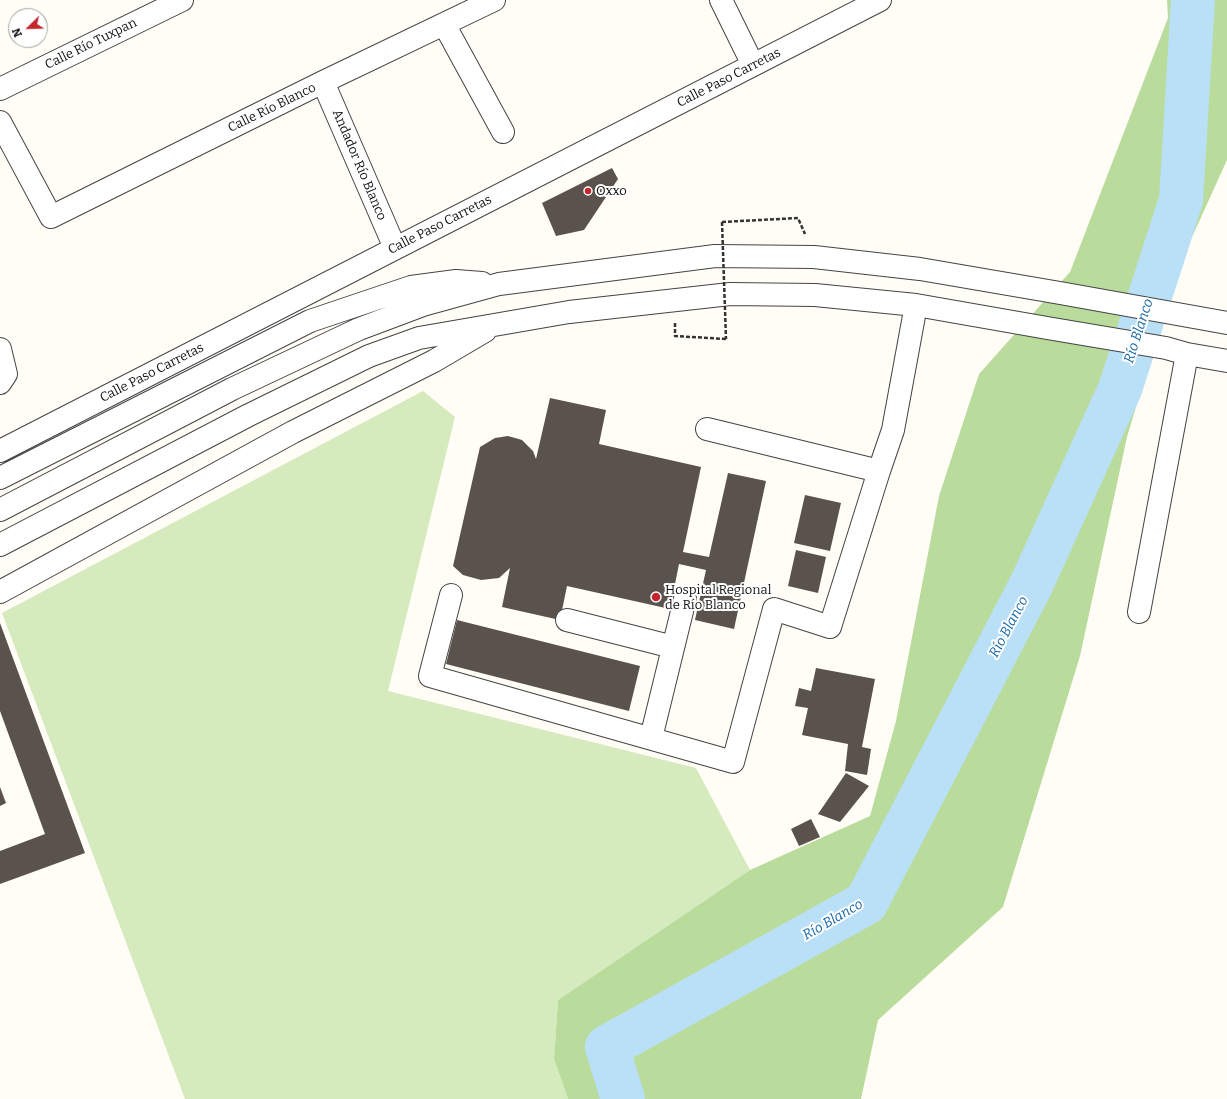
<!DOCTYPE html>
<meta charset="utf-8">
<style>
body{margin:0}
#map{position:relative;width:1227px;height:1099px;overflow:hidden;background:#fffdf5;font-family:Bitter,serif}
canvas{display:block}
.north{position:absolute;left:8px;top:8px;width:40px;height:40px;box-sizing:border-box;background:#fff;border:1px solid #a0a0a0;border-radius:50%;rotate:247deg;font-size:11px;font-weight:700;line-height:16px;text-align:center;color:#111}
.north::after{content:'';display:block;margin:auto;width:14px;height:18px;background:#c4262e;clip-path:polygon(50% 0,100% 100%,50% 72%,0 100%)}
</style>
<div id="map">
<canvas width="1227" height="1099"></canvas>
<div class="north">N</div>
</div>
<script>
const ctx = document.querySelector('canvas').getContext('2d');
ctx.lineJoin = 'round';
function paint(path, color) {
  ctx.fillStyle = color;
  ctx.fill(path, 'evenodd');
}
function poly(rows) {
  const path = new Path2D();
  for (const r of rows) {
    path.moveTo(r[0], r[1]);
    for (let i = 2; i < r.length; i += 2) path.lineTo(r[i], r[i + 1]);
  }
  return path;
}
function strokePath(path, color, width, dash) {
  ctx.strokeStyle = color;
  ctx.lineWidth = width;
  ctx.lineCap = dash ? 'butt' : 'round';
  ctx.setLineDash(dash || []);
  ctx.stroke(path);
}
function drawText(font, color, halo, rows, align = 'center') {
  ctx.font = font + ' Bitter,serif';
  ctx.lineWidth = 4;
  ctx.setLineDash([]);
  ctx.textBaseline = 'middle';
  ctx.strokeStyle = halo;
  ctx.fillStyle = color;
  for (const [text, x, y, turn = 0] of rows) {
    ctx.save();
    ctx.translate(x, y);
    ctx.rotate((+turn || 0) * Math.PI / 180);
    ctx.textAlign = isNaN(turn) ? turn : align;
    if (halo) ctx.strokeText(text, 0, 0);
    ctx.fillText(text, 0, 0);
    ctx.restore();
  }
}
paint(poly([
 [423,391,455,417,388,691,696,768,750,870,558,1000,554,1059,568,1099,185,1099,2,613]
]), '#d5ebbd');
paint(poly([
 [1167,0,1227,0,1227,160,1178,268,1127,437,1080,656,1003,907,878,1020,861,1099,568,1099,554,1059,558,1000,750,870,870,816,896,721,939,496,979,374,1070,272,1168,18]
]), '#b9dc9c');
strokePath(poly([
 [623,1099,607,1047,866,903,1032,583,1120,389,1181,200,1193,0]
]), '#b9e0f7', 44);
paint(poly([
 [612,168,618,179,584,230,556,236,542,203],
 [550,398,606,410,599,444,701,467,683,552,709,557,728,473,766,481,734,629,695,620,706,570,679,564,670,609,567,586,560,620,502,607,510,568,499,578,481,580,463,575,453,566,480,447,495,438,508,436,522,440,533,451,536,459],
 [805,495,841,503,830,551,794,543],
 [796,550,826,557,818,593,788,586],
 [457,620,640,666,629,711,446,664],
 [0,623,85,853,0,884,0,851,45,834,0,711],
 [816,668,875,679,862,747,871,749,867,775,845,771,848,744,802,735,808,708,795,706,799,688,811,691],
 [846,773,869,786,840,822,818,814],
 [0,787,6,803,0,806],
 [811,819,820,837,799,846,791,829]
]), '#5a524d');
const minor = poly([
 [721,0,753,65],
 [444,24,503,132],
 [323,82,395,248],
 [0,89,182,0],
 [0,122,51,217,323,82,494,0],
 [0,349,6,374,0,383],
 [707,429,879,471],
 [0,451,880,0],
 [0,478,310,321,411,287,456,281,482,283],
 [0,510,232,389,359,329,423,305,499,284,715,256,814,257,920,269,1060,293,1227,323],
 [0,545,249,415,369,356,419,338,569,312,730,294,815,295,916,305,1053,329,1166,348,1187,354,1227,361],
 [0,592,293,432,434,361,485,331],
 [451,595,430,676,733,762,774,609,830,627,879,471,893,430,916,305],
 [1139,612,1187,354],
 [567,620,673,647],
 [651,738,685,599]
]);
strokePath(minor, '#444', 24);
strokePath(poly([
 [722,222,798,218,805,234],
 [675,323,675,336,726,339]
]), '#333', 2.5, [4, 2]);
strokePath(minor, '#fff', 22);
strokePath(poly([
 [722,222,726,339]
]), '#333', 2.5, [4, 2]);
for (const [x, y, r, color] of [
 [588,191,4,"#c4262e"],
 [656,597,5,"#c4262e"]
]) {
  const dot = new Path2D();
  dot.arc(x, y, r, 0, 2 * Math.PI);
  ctx.fillStyle = color;
  ctx.fill(dot);
  strokePath(dot, '#fff', 1.5);
}
drawText('13px', '#111', '#fff', [
 ["Calle Río Tuxpan",91,44,-26],
 ["Calle Paso Carretas",729,78,-27],
 ["Calle Río Blanco",272,108,-26],
 ["Andador Río Blanco",359,165,67],
 ["Calle Paso Carretas",440,225,-27],
 ["Calle Paso Carretas",152,373,-27]
]);
drawText('13px', '#111', '#fff', [
 ["Oxxo",596,191],
 ["Hospital Regional",665,590],
 ["de Río Blanco",665,605]
], 'left');
drawText('italic 14px', '#1768a6', '#fff', [
 ["Río Blanco",1139,331,-72],
 ["Río Blanco",1009,627,-62],
 ["Río Blanco",833,920,-30]
]);
</script>
